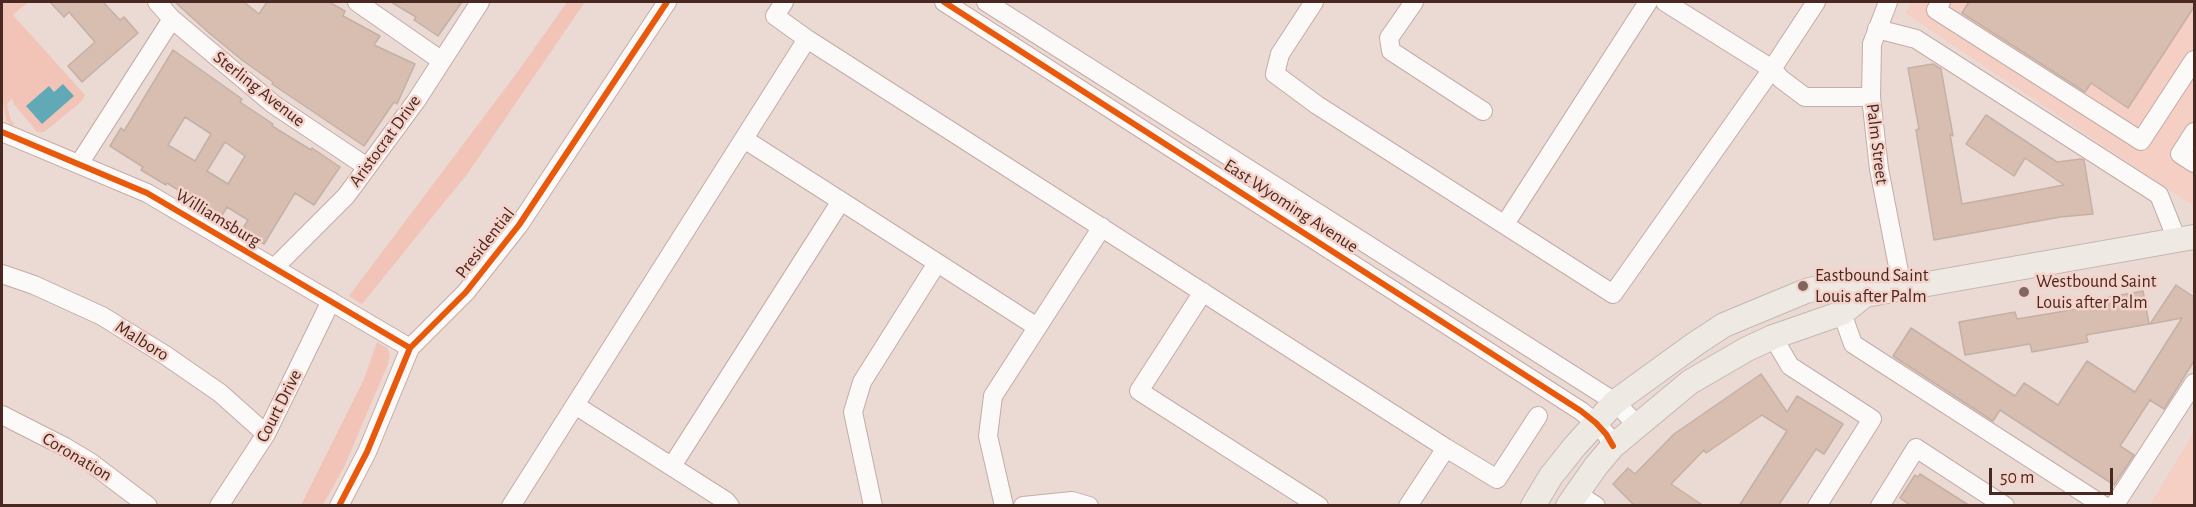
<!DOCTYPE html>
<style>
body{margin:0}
#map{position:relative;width:2196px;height:507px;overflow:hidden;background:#ebd9d4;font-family:"Alegreya Sans",sans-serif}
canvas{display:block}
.frame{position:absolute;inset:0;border:3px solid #482820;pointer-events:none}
.scale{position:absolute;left:1989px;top:468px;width:124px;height:27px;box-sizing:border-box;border:3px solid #482820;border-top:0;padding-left:8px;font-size:18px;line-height:21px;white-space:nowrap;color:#482820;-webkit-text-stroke:4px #f5d3ca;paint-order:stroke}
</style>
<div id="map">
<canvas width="2196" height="507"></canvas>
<div class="frame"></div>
<div class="scale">50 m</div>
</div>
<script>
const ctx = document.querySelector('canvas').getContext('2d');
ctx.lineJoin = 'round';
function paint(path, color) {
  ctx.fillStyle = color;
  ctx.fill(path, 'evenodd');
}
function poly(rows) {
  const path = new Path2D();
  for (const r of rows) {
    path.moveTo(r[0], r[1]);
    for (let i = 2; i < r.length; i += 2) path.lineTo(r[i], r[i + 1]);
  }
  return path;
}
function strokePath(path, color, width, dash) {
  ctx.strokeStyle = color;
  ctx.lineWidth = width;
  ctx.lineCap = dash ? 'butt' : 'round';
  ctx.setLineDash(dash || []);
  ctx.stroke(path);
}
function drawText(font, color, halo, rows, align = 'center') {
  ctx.font = font + ' "Alegreya Sans",sans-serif';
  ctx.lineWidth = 5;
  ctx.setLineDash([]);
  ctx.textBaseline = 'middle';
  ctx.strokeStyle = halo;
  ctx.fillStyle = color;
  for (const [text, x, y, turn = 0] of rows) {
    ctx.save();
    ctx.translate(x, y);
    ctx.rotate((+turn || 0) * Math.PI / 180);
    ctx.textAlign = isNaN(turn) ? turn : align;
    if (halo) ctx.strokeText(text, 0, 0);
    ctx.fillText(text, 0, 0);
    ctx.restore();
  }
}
paint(poly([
 [1912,2,2194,2,2194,206,1905,13],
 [2194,432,2194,505,2150,505]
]), '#f5cec4');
paint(poly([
 [2,2,28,2,13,15,85,95,81,102,44,132,37,132,14,104,12,98,7,104,10,118,14,124,12,126,6,120,2,97],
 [567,2,585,2,468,173,362,304,349,296,519,70],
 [377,342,387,348,390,354,388,364,345,465,323,505,301,505,364,379]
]), '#f2c4b8');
paint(poly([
 [63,84,74,96,42,124,26,106,49,86,54,92]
]), '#61a9b7');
const building = poly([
 [50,2,103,2,120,20,124,17,138,33,82,82,68,66,95,42,69,12,64,17,50,2],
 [175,2,244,2,259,14,267,2,329,2,345,11,343,16,380,36,374,45,415,64,397,104,394,102,364,146,272,84,273,82,242,60,208,32,175,2],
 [391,2,462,2,438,36,414,20,416,17,391,2],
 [1969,2,2194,2,2194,7,2128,108,2091,83,2085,92,1962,13,1969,2],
 [173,50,242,99,240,102,273,124,272,126,311,150,312,148,340,167,314,205,295,193,264,244,242,230,248,220,227,207,221,217,167,183,166,185,141,170,143,167,110,146,121,128,124,131,173,50],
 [185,117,211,134,195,161,168,145,185,117],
 [225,142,245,156,228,184,207,171,225,142],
 [1933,64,1941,69,1953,136,1950,134,1962,204,2064,185,2025,158,2014,176,1966,144,1986,115,2057,162,2081,159,2084,160,2093,214,2060,217,1934,240,1916,130,1919,129,1908,68,1933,64],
 [2176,285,2194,297,2194,361,2164,409,2150,400,2120,446,2134,455,2114,485,2000,410,1993,421,1893,356,1911,328,2015,396,2024,383,2058,405,2087,361,2135,392,2182,318,2150,324,2176,285],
 [2143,291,2149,324,2086,335,2088,342,2032,352,2030,344,1965,355,1959,322,2015,312,2017,319,2089,307,2088,301,2143,291],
 [1761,374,1787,412,1797,396,1843,424,1824,454,1816,449,1778,506,1739,506,1787,431,1762,415,1706,453,1704,450,1671,484,1704,506,1635,506,1613,484,1628,468,1635,474,1674,434,1761,374],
 [1920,474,1970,506,1911,506,1900,498,1915,475,1918,477,1920,474]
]);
paint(building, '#d7beb1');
strokePath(building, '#c4b0a5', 1.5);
const minor = poly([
 [157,2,172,19,273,104,367,167],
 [357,2,442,61],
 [784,2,775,16,807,39],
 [944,2,1581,411,1596,423,1606,434,1613,446],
 [986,2,1615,402,1636,424],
 [1314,2,1280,54,1275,74,1317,105,1613,294,1772,69,1816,2],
 [1414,2,1389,38,1391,51,1483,111],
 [1665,2,1772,69,1781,79,1805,97,1871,97],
 [1888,2,1872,44,1871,97,1879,169,1902,287],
 [1941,2,1936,10,2141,141,2194,60],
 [1877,29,1916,39,2159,195,2177,240],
 [2,132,147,193,410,348],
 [2194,132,2180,154,2194,163],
 [744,139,841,201],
 [79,164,172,19],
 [1505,224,1648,2],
 [274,268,346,196,416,101,480,2],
 [2,274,34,285,102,316,165,355,220,393,266,434],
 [1203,292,1139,391,1319,506],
 [1842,313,1853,344,2104,506],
 [1773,337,1790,366,1872,419,1817,506],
 [575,405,726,501,730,506],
 [2,415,65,447,90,462,148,506],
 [1446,448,1497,479,1538,416],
 [672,466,841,201,1037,327],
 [1576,493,1596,506],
 [219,506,266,434,331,301],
 [339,506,367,452,410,348,466,292,519,225,667,2],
 [511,506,807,39,1446,448,1408,506],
 [873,506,853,412,862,382,937,263],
 [1004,506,988,436,993,396,1102,227],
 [1023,506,1072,501,1089,506],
 [1880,506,1916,448,2005,506],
 [2114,506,2194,383]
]);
const major = poly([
 [1533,506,1551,476,1575,446,1615,402,1695,344,1724,325,1806,291,1838,283,1865,295],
 [1568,506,1596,466,1613,446,1690,382,1747,349,1773,337,1842,313,1865,295,2194,237]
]);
strokePath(minor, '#c4aca7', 20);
strokePath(major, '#c5b7b3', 26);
strokePath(minor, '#fcf9f9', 18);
strokePath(major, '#eeeae3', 24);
strokePath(poly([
 [944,2,1581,411,1596,423,1606,434,1613,446],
 [2,132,147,193,410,348],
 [339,506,367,452,410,348,466,292,519,225,667,2]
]), '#e8590c', 6);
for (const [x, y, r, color] of [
 [1803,286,6,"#81665f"],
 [2024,292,6,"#81665f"]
]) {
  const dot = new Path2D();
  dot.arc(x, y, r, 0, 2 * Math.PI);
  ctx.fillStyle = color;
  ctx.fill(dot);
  strokePath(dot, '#f5d3ca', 2);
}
drawText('18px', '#482820', '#f5d3ca', [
 ["Sterling Avenue",259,89,38],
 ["Aristocrat Drive",385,141,-54],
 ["Palm Street",1877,144,83],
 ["East Wyoming Avenue",1291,206,33],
 ["Williamsburg",218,218,31],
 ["Presidential",485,243,-52],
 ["Malboro",142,341,32],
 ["Court Drive",279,406,-63],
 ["Coronation",77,457,31]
]);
drawText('18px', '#482820', '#f5d3ca', [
 ["Eastbound Saint",1815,276],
 ["Louis after Palm",1815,297],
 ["Westbound Saint",2036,282],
 ["Louis after Palm",2036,303]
], 'left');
</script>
